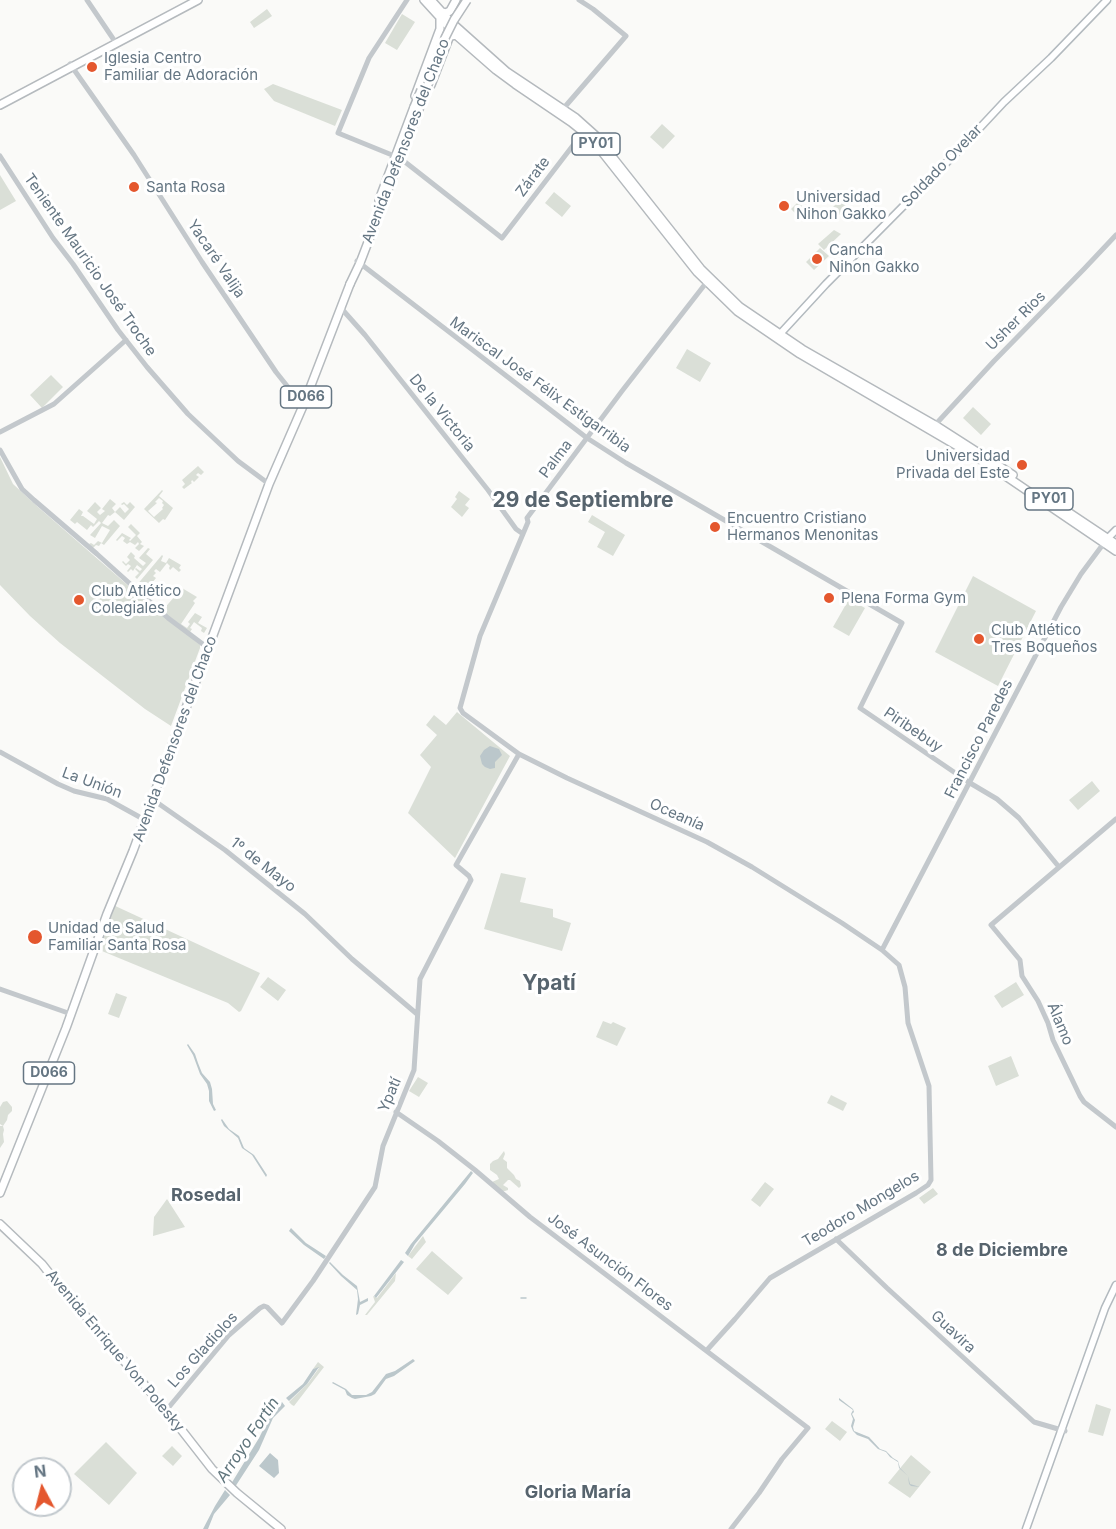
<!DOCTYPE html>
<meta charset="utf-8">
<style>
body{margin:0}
#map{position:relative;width:1116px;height:1529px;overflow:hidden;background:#fafaf8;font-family:Inter,sans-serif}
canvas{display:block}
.north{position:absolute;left:12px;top:1457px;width:60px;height:60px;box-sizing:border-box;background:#fff;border:2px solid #c1c8cd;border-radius:50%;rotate:353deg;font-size:16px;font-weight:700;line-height:24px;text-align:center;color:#657683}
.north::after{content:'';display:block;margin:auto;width:21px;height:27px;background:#e4572e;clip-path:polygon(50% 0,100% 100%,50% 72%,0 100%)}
</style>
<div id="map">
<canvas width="1116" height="1529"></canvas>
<div class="north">N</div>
</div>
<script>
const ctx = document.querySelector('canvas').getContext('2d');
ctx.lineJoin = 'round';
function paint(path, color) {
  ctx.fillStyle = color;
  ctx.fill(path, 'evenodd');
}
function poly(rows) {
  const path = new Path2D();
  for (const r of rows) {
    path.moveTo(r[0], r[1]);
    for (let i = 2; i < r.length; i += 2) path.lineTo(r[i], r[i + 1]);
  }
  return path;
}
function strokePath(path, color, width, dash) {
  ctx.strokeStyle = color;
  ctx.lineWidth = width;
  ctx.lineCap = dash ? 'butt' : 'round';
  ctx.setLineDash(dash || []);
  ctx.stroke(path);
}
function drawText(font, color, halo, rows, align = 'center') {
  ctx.font = font + ' Inter,sans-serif';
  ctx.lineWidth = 6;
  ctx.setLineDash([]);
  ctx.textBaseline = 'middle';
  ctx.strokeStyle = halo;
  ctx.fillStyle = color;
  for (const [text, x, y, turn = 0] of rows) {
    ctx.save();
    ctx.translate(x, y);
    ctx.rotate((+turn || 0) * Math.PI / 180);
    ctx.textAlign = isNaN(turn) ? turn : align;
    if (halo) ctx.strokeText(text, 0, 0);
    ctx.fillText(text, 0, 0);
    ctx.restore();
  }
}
paint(poly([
 [267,9,272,16,254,28,250,22],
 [402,14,415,22,397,50,385,43],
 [273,84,342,110,335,126,274,101,264,89],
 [662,124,675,136,663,149,650,137],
 [0,175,16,201,0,210],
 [554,192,571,206,562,217,545,203],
 [840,200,847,207,836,218,829,211],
 [798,202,808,212,801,219,791,209],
 [834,230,841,234,824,250,818,244],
 [820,248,829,256,814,270,806,262],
 [687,349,711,363,700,382,676,368],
 [51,375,63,387,42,408,30,395],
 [973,407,991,424,981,435,963,418],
 [0,457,13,484,38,507,131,588,200,645,200,648,171,726,145,709,60,643,30,616,0,585],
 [198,466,204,472,201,475,198,473,196,475,199,477,194,482,192,480,191,482,192,483,184,489,182,487,185,484,182,480],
 [162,490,163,491,159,496,173,508,165,520,163,519,159,523,144,509],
 [159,498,163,501,162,503,164,505,162,508,163,509,154,517,148,511,157,503,155,502],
 [459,491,470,499,465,505,469,508,462,517,451,507,457,499,455,497],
 [110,499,116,504,112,508,115,512,120,507,125,513,129,509,124,504,122,505,121,504,124,502,127,505,130,502,135,507,124,520,115,512,110,516,108,515,102,523,108,526,114,520,120,526,104,545,101,543,99,546,96,545,93,548,89,544,91,543,94,545,98,541,102,543,110,530,102,526,95,538,90,535,101,523,99,521,93,527,91,525,87,530,77,522,75,524,70,520,79,509,83,512,81,516,83,516,94,524,97,519,87,511,95,502,101,508,97,512,100,515,105,511,102,509],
 [592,515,625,535,613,556,597,547,605,532,588,522],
 [131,524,140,533,137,536,142,542,140,544,144,546,139,551,135,548,139,544,138,542,135,545,130,542,127,544,123,541,125,538,122,536,117,541,116,540,122,533,131,538,129,540,130,541,136,535,128,527],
 [148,548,150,549,146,554,153,560,137,579,135,577,139,573,135,569,136,568,140,571,142,569,137,565,133,571,131,569,128,572,127,571,131,566,128,564,126,566,122,562,123,561,126,564,130,560,127,557,131,552,135,556,134,558,143,566,146,563,139,558],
 [162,555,163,556,161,561,166,563,169,558,181,565,179,568,181,570,179,572,173,567,170,570,169,568,170,566,167,563,160,572,156,569,154,571,156,573,153,576,156,578,152,583,157,587,148,597,136,586],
 [973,576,1036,611,998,686,935,652],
 [182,588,197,597,193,601,195,603,181,624,187,628,190,624,188,622,195,613,202,617,198,623,207,628,204,633,201,631,202,628,194,622,190,628,192,629,190,632,162,611],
 [849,599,865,608,849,636,833,627],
 [457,712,510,756,455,858,408,813,431,767,420,755,437,735,426,725,434,715,446,725],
 [1092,781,1100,791,1078,810,1069,800],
 [501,873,526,878,520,902,553,909,553,917,571,923,562,951,484,929],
 [111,904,260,973,241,1011,239,1012,228,1003,97,949],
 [268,977,286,990,278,1001,260,987],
 [1016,982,1024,995,1002,1008,994,996],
 [116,993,127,997,119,1018,108,1014],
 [603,1021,611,1024,613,1022,626,1028,617,1046,596,1037],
 [1011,1056,1019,1076,996,1086,988,1066],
 [418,1077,428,1083,419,1097,409,1091],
 [831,1095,847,1103,843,1111,827,1103],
 [7,1101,12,1107,12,1111,8,1115,7,1120,3,1126,4,1130,3,1134,4,1142,0,1148,0,1126,3,1126,0,1124,0,1107,3,1102],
 [504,1151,505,1154,503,1159,507,1162,507,1168,514,1175,516,1179,520,1181,521,1186,519,1188,510,1180,508,1180,503,1185,508,1188,508,1190,505,1191,502,1191,492,1182,499,1179,497,1175,490,1170,490,1164,493,1161,498,1159],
 [765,1182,774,1189,760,1207,751,1200],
 [933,1188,938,1194,924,1204,919,1198],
 [167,1199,185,1227,153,1236,154,1217],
 [423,1236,426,1242,412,1259,408,1256],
 [432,1251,463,1278,448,1295,416,1269],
 [396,1273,395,1281,367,1315,365,1315,375,1302,373,1296,377,1298],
 [318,1362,324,1367,294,1406,292,1405,289,1402,309,1382,319,1368,313,1369],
 [1096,1404,1111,1409,1103,1436,1088,1432],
 [832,1421,847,1432,840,1441,825,1429],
 [106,1442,137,1473,109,1505,74,1474],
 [172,1446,182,1456,173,1466,162,1456],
 [911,1455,931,1472,910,1498,888,1483]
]), '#dadfd7');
paint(poly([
 [490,746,499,749,502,755,495,762,495,768,490,769,485,767,482,764,480,756,484,750],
 [188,1044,195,1054,198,1063,202,1073,210,1082,212,1089,213,1104,216,1110,214,1111,209,1101,209,1091,207,1084,200,1074,193,1055,187,1045],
 [222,1119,229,1129,239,1136,244,1148,254,1155,267,1175,266,1177,252,1155,242,1148,238,1138,224,1126,221,1120],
 [471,1171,473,1173,465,1184,415,1244,408,1256,405,1253,411,1244],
 [291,1228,306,1243,326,1256,324,1259,304,1245,289,1231],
 [401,1260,404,1262,376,1298,374,1296],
 [330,1262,343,1275,357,1286,360,1302,368,1298,368,1301,360,1305,358,1314,356,1315,358,1299,357,1290,341,1276,329,1263],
 [413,1359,415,1361,394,1376,386,1379,375,1394,371,1396,355,1399,352,1398,347,1395,345,1390,332,1383,333,1382,346,1389,352,1395,366,1395,372,1392,386,1374,395,1371],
 [319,1367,307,1384,289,1401,286,1398,303,1384,313,1369],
 [839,1398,853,1409,854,1412,852,1414,855,1420,853,1427,854,1431,869,1437,880,1449,886,1451,893,1458,898,1461,900,1468,908,1476,910,1484,920,1487,911,1486,909,1484,908,1476,899,1468,898,1462,890,1457,886,1452,878,1449,868,1439,857,1435,853,1431,851,1426,853,1419,851,1414,853,1410,839,1400],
 [282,1402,285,1406,273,1418,259,1450,235,1487,231,1484,259,1438,269,1418],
 [270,1453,278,1460,279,1473,274,1478,259,1466],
 [225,1490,230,1495,214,1514,208,1529,203,1529,215,1506]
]), '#bbc7cb');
strokePath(poly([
 [521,1298,526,1298]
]), '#bbc7cb', 1.5);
const secondary = poly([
 [780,334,826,284,961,148,1004,102,1051,58,1107,0],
 [1108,538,1116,530],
 [1026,1529,1105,1308,1116,1285]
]);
const primary = poly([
 [0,105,198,0],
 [0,1193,66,1028,107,914,133,851,269,484,303,406,350,284],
 [0,1224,42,1264,53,1278,166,1410,212,1469,237,1493,281,1529]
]);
const trunk = poly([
 [424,0,456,35,496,70,515,84,571,122,591,138,697,272,737,311,800,354,988,464,1116,551],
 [431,0,451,22,507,72,576,118,595,135,701,269,740,307,802,349,935,425,1013,475],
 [442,12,446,13,450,11,456,0],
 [431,85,449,38,451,36,456,35],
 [415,96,440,29,440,19],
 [379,200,414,107],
 [350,284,360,263,419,109],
 [1047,498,1116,544]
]);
strokePath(secondary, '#b3babf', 9);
strokePath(primary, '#b5babe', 10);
strokePath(trunk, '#b4b9bd', 10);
strokePath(poly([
 [87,0,116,43],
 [70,64,134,155,202,262,276,372,303,406],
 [563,109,626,36,593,9,579,0],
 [0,156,53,238,73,264,118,330,147,367,188,414,238,461,269,484],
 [397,157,338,133,369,58,407,0],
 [400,158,502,238,584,131],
 [357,261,587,438,626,463,902,623,860,708,970,783,997,799,1019,818,1059,867],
 [706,283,622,391,527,518,528,522,480,636,460,708,463,713,519,754,567,778,707,842,752,867,842,923,882,950,899,965,905,987,908,1023,929,1086,931,1180,928,1185,916,1193,770,1278,735,1319,707,1350],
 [341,308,365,335,457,451,488,490,516,529,523,534],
 [935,425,994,361,1084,269,1116,235],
 [0,432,54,404,126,340],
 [0,450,22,489,34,500,97,554,168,618,208,648],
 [0,752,58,784,74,791,107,799,145,820],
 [152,799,225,850,305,914,352,959,417,1014],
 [1116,819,991,925,1020,960,1022,976,1038,1001,1048,1023,1053,1040,1080,1096,1084,1102,1116,1127],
 [882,950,1061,607,1081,574,1104,543],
 [0,989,71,1014],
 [396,1112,438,1141,475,1170,530,1217,808,1428,782,1459,759,1493,731,1529],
 [836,1239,887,1288,1034,1422,1065,1431],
 [164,1413,229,1335,260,1308,264,1306,267,1307,282,1323,313,1281,375,1187,383,1146,414,1070,420,979,471,880,469,876,456,865,519,754]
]), '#c3c8cc', 5);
strokePath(secondary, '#fff', 6);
strokePath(primary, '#fff', 7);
strokePath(trunk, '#fff', 7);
const trunkBridge = poly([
 [414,107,421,90],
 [419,109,445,38,454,20,467,0]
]);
strokePath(trunkBridge, '#b4b9bd', 10, []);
strokePath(trunkBridge, '#fff', 7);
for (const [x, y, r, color] of [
 [92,67,6,"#e4572e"],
 [134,187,6,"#e4572e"],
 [784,206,6,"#e4572e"],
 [817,259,6,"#e4572e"],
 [1022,465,6,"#e4572e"],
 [715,527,6,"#e4572e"],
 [829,598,6,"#e4572e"],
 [79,600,6,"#e4572e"],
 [979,639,6,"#e4572e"],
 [35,937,8,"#e4572e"]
]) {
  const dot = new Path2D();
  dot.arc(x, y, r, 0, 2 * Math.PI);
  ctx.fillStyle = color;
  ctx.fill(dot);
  strokePath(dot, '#fff', 2);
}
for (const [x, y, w] of [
 [596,144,48],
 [306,397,51],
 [1049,499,48],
 [49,1073,51]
]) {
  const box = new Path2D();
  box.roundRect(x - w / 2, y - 11, w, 22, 4.5);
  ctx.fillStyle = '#fff';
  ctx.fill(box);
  strokePath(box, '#657683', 1.5);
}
drawText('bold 14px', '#657683', null, [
 ["PY01",596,144],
 ["D066",306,397],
 ["PY01",1049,499],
 ["D066",49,1073]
]);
drawText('15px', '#657683', '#fff', [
 ["Iglesia Centro",104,58],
 ["Familiar de Adoración",104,75],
 ["Santa Rosa",146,187],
 ["Universidad",796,197],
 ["Nihon Gakko",796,214],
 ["Cancha",829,250],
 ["Nihon Gakko",829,267],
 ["Universidad",1010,456,"right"],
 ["Privada del Este",1010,473,"right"],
 ["Encuentro Cristiano",727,518],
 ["Hermanos Menonitas",727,535],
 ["Club Atlético",91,591],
 ["Colegiales",91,608],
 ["Plena Forma Gym",841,598],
 ["Club Atlético",991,630],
 ["Tres Boqueños",991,647],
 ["Unidad de Salud",48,928],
 ["Familiar Santa Rosa",48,945]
], 'left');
drawText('15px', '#657683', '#fff', [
 ["Avenida Defensores del Chaco",406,141,-69],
 ["Soldado Ovelar",942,166,-46],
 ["Zárate",533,177,-53],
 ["Yacaré Valija",216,259,56],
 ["Teniente Mauricio José Troche",90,265,55],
 ["Usher Rios",1016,321,-45],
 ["Mariscal José Félix Estigarribia",540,385,36],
 ["De la Victoria",442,413,51],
 ["Palma",556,459,-53],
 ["Piribebuy",913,730,34],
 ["Avenida Defensores del Chaco",175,739,-70],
 ["Francisco Paredes",979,739,-63],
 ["La Unión",92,783,20],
 ["Oceanía",677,815,24],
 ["1º de Mayo",263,865,38],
 ["Álamo",1060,1024,67],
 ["Ypatí",390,1095,-67],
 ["Teodoro Mongelos",861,1209,-31],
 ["José Asunción Flores",610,1262,37],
 ["Guavira",953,1332,43],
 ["Los Gladiolos",203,1350,-48],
 ["Avenida Enrique Von Polesky",115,1351,50]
]);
drawText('italic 16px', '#60757c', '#fff', [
 ["Arroyo Fortín",248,1440,-56]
]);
drawText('bold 18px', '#57646e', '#fff', [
 ["Rosedal",206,1196],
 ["8 de Diciembre",1002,1251],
 ["Gloria María",578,1493]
]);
drawText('bold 21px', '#57646e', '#fff', [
 ["29 de Septiembre",583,501],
 ["Ypatí",549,984]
]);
</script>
